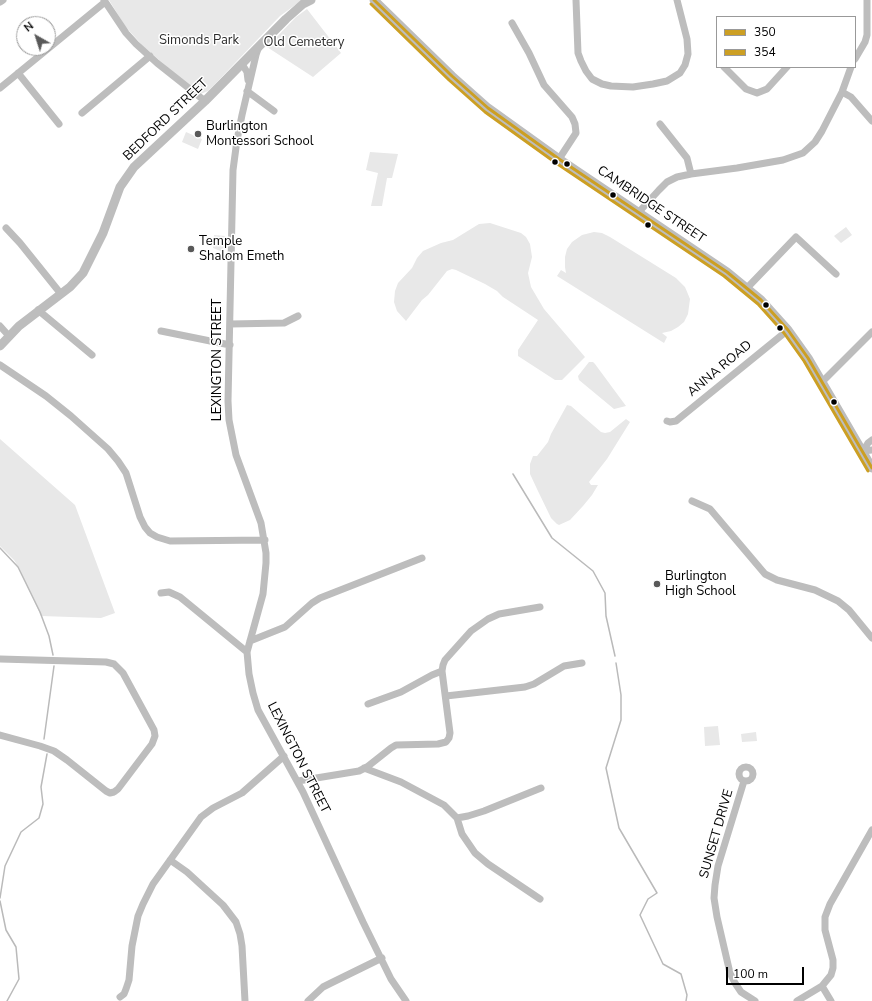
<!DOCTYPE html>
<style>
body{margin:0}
#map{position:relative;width:872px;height:1001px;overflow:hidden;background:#fff;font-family:"Nunito Sans",sans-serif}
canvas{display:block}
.legend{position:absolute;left:716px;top:16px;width:140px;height:52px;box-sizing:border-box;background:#fff;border:1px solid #999;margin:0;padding:5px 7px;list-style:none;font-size:12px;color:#000}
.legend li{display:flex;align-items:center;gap:8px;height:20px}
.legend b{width:20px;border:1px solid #999}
.north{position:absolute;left:16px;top:16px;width:40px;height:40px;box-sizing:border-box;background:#fff;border:1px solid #999;border-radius:50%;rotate:321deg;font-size:11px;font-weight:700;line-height:16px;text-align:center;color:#000}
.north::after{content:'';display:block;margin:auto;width:14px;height:18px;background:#595959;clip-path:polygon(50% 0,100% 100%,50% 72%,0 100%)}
.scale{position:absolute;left:726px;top:967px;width:78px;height:18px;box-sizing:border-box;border:2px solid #000;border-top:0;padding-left:5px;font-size:12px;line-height:14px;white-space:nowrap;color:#000;-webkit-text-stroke:3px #fff;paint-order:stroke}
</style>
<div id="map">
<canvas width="872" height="1001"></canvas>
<ul class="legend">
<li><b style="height:5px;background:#cc9f23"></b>350</li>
<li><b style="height:5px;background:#cc9f23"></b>354</li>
</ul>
<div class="north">N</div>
<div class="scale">100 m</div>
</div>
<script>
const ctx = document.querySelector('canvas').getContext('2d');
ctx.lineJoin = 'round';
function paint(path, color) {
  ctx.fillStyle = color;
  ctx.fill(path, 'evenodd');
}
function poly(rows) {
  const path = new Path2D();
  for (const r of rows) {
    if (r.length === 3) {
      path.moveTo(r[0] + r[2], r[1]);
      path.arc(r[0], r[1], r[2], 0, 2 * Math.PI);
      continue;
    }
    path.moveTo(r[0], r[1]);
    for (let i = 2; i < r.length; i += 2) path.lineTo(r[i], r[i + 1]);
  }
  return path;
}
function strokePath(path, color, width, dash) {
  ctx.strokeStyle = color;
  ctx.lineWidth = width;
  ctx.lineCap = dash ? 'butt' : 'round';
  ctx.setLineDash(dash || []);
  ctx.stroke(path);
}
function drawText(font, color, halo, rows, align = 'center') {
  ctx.font = font + ' "Nunito Sans",sans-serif';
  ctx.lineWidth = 3;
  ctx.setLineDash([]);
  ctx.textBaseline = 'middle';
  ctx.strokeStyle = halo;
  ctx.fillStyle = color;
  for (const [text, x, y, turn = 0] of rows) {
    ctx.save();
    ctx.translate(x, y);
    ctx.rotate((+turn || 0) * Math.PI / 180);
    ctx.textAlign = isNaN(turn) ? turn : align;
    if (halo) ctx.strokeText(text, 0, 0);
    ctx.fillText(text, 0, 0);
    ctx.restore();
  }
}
paint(poly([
 [109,0,302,0,280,16,215,84,208,91,203,93,200,94,182,80,142,45,125,26],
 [307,9,341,53,313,77,267,47,296,17],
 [186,132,202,139,198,149,182,142],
 [370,152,398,154,392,178,387,178,382,206,371,206,378,173,366,170],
 [490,223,521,233,526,237,530,244,532,257,528,273,531,287,544,309,585,357,562,380,555,380,518,356,518,350,538,320,503,297,497,291,485,284,456,270,452,269,447,271,428,295,422,300,406,321,397,311,394,302,395,291,398,283,412,268,417,258,423,251,441,243,453,240,479,224],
 [846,227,852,235,841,243,834,236],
 [594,232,602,233,610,237,676,278,685,287,690,299,688,314,684,322,678,327,671,331,662,333,667,337,664,343,557,276,561,270,566,273,565,267,565,257,567,249,572,242,582,235],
 [214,235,225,236,223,252,213,248],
 [589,362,593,362,595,364,626,406,614,409,579,380,578,376],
 [567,405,571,406,601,432,605,433,610,432,626,419,630,422,607,459,589,482,591,485,598,485,592,495,583,506,570,520,559,525,557,524,551,518,537,489,530,474,530,464,533,456,537,456,548,442,551,434],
 [0,439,75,505,115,613,101,618,41,616,19,568,14,560,0,546],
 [718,726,720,745,705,746,704,727],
 [756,732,757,741,742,742,741,734]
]), '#e8e8e8');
strokePath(poly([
 [513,474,552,538,593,571,605,593,606,616,615,656],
 [0,548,18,567,40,612,49,636,53,655],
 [616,663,621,695,621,720,606,768,619,828,657,893,648,899,640,915,663,964,681,974,687,995,686,1001],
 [44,739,54,666],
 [0,898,5,866,21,832,39,818,43,804,41,787,47,754],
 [0,901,6,930,16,947,19,979,7,1001]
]), '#bababa', 1.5);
strokePath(poly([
 [104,0,126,33,136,44,157,63,205,101],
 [576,0,578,53,581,61,586,71,592,79,602,84,611,86,633,87,653,84,667,81,680,73,685,65,688,54,687,39,677,0],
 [0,2,3,0],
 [512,23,529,53,544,85,572,117,575,124,576,133,559,159],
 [258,49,256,55,242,115,237,140,233,170,228,401,229,420,236,455,261,523,266,553,266,563,263,594,247,652,249,674,253,693,258,710,303,792,363,922,391,979,406,1001],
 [855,59,865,42,867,35,867,0],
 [242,64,247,72,248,80],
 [724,67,746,89,757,93,767,89,787,67],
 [18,73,59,124],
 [0,88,105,2],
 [247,91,274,111],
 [842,92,851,97,872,121],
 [82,113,150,56],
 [660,124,687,158,691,174],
 [638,213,659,190,667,182,677,177,691,174,737,168,783,160,803,153,815,142,822,131,842,92,851,67],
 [6,228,20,243,61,294],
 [747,288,796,237,836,274],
 [38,310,92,355],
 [230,324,284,323,298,316],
 [0,326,9,336],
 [161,331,230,345],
 [0,365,46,396,71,416,108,449,118,461,126,473,140,517,145,527,150,533,157,537,170,541,265,540],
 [823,381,872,332],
 [667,421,670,422,676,421,788,330],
 [863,451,868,443,872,440],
 [863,451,872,450],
 [692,501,710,509,765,574,777,580,815,590,838,601,849,610,872,638],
 [161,593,169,592,180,597,247,652],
 [250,641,285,627,312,603,320,598,422,558],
 [0,659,106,662,114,664,123,673,154,730,155,736,152,744,118,789,114,792,110,793,106,791,67,760,54,751,40,746,0,735],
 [446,696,525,687,534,684,564,666,582,663],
 [368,704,401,692,432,675,442,671],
 [746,774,7],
 [364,768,401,782,444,805,457,818,462,834,475,853,488,864,540,899],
 [298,781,359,771,367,767,391,748,396,745,438,744,446,742,449,738,450,733,442,671,443,665,445,660,471,631,488,619,499,614,540,607],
 [744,781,718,866,715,885,714,898,717,917,730,973,735,983,741,992,755,1001],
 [457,818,468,816,484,811,541,788],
 [170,860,187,872,223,905,236,922,240,934,242,946,245,1001],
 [822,986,831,1001],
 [120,997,124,994,126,989,129,980,132,946,138,916,143,904,153,884,201,817,213,808,242,793,284,756],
 [308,1001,323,987,331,983,382,958],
 [797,1001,822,986,831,975,833,968,833,960,825,930,825,917,830,904,872,830]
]), '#bdbdbd', 7);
strokePath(poly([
 [374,0,452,76,488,108,559,159,727,272,761,300,788,330,808,358,872,468],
 [0,346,19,326,70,287,83,273,103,233,120,187,134,167,205,101,286,19,303,4,311,0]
]), '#bdbdbd', 9);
strokePath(poly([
 [374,0,452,76,488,108,559,159,727,272,761,300,788,330,808,358,872,468]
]), '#cc9f23', 3);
strokePath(poly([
 [371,4,449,80,485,112,556,163,724,276,758,304,784,333,804,361,868,471]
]), '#cc9f23', 3);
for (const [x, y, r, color] of [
 [198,134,4,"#595959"],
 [555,162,3.5,"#000"],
 [567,164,3.5,"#000"],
 [613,195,3.5,"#000"],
 [648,225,3.5,"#000"],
 [191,249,4,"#595959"],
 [766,305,3.5,"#000"],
 [780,328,3.5,"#000"],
 [834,402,3.5,"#000"],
 [657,584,4,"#595959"]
]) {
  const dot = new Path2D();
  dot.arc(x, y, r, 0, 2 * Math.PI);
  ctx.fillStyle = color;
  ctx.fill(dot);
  strokePath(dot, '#fff', 1.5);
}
drawText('13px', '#2c2c2c', '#fff', [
 ["Simonds Park",199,41],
 ["Old Cemetery",304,43]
]);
drawText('13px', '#000', '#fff', [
 ["BEDFORD STREET",166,120,-44],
 ["CAMBRIDGE STREET",651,205,34],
 ["LEXINGTON STREET",218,360,-90],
 ["ANNA ROAD",720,369,-40],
 ["LEXINGTON STREET",298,758,63],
 ["SUNSET DRIVE",717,834,-74]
]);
drawText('13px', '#000', '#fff', [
 ["Burlington",206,127],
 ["Montessori School",206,142],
 ["Temple",199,242],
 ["Shalom Emeth",199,257],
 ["Burlington",665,577],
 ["High School",665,592]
], 'left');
</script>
